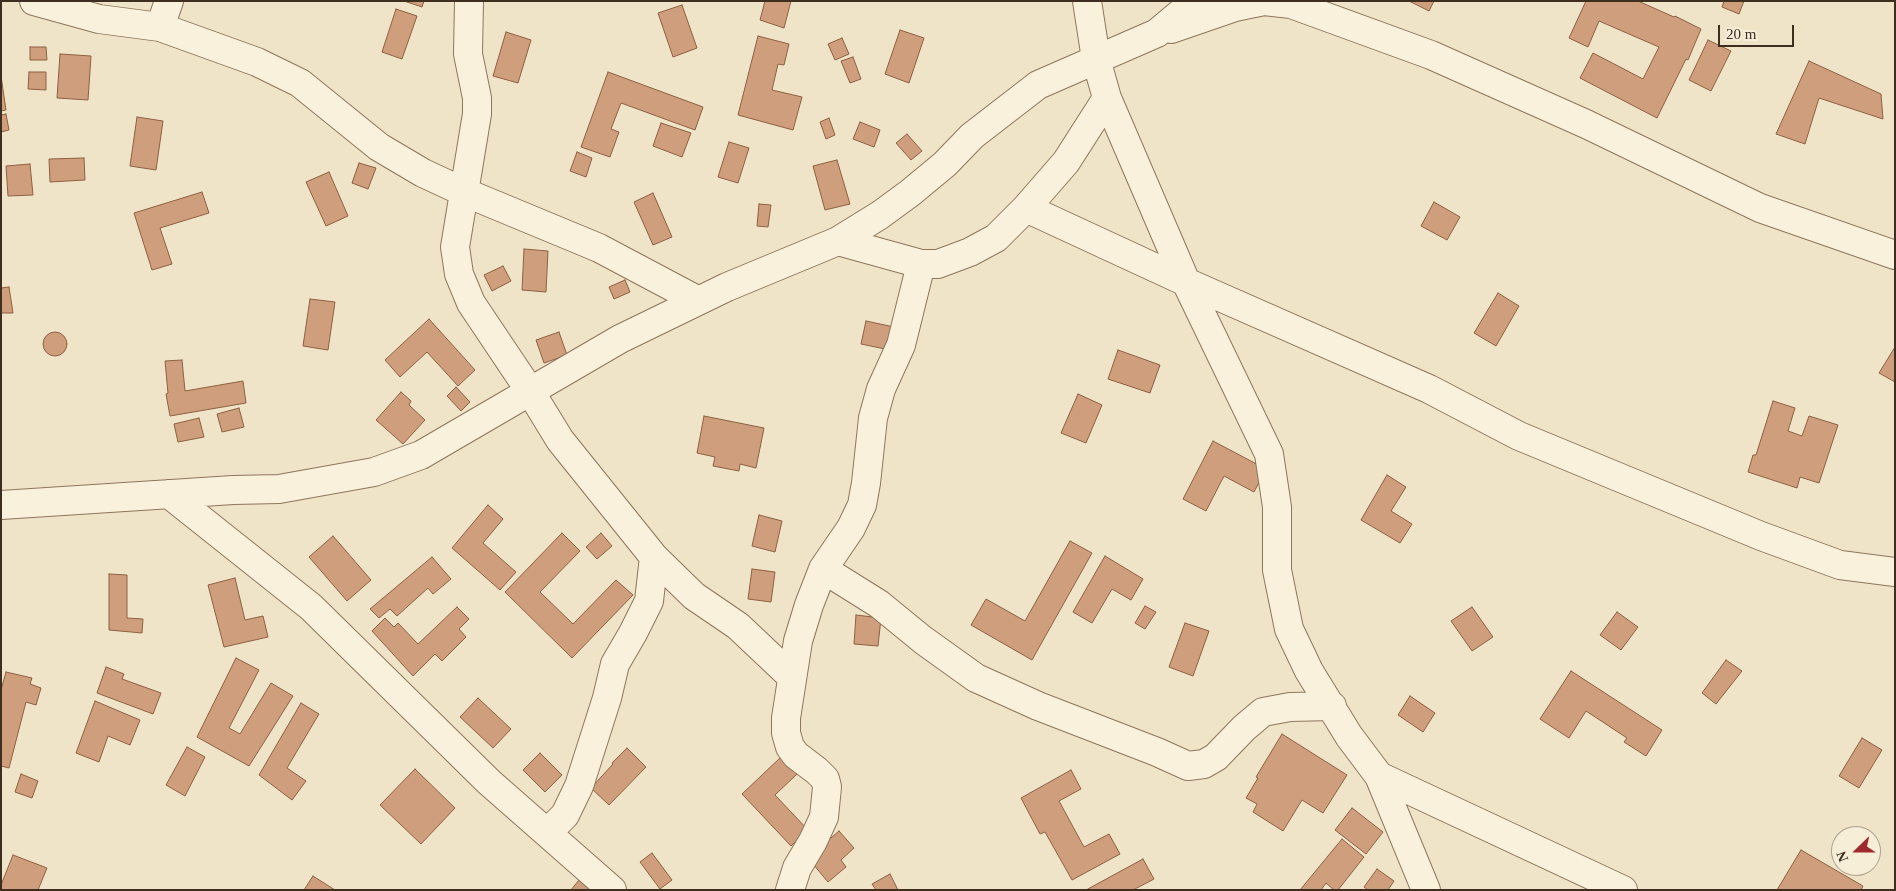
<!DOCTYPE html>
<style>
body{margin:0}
#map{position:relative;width:1896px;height:891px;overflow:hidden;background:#f0e4c8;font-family:"Times New Roman",serif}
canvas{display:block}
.frame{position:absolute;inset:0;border:2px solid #3d2e20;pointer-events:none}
.north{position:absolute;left:1831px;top:826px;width:50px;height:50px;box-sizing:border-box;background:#f7eed8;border:1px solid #ada18e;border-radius:50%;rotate:248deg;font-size:14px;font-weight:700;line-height:20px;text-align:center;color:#3d2e20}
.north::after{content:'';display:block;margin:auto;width:18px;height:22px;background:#9e2a2b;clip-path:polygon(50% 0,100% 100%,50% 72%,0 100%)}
.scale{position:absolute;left:1718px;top:25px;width:76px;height:22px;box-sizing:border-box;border:2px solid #3d2e20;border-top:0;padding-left:6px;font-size:15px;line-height:18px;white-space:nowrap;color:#3d2e20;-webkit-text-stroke:4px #f7eed8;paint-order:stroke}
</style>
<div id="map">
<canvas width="1896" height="891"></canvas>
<div class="frame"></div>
<div class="north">N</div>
<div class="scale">20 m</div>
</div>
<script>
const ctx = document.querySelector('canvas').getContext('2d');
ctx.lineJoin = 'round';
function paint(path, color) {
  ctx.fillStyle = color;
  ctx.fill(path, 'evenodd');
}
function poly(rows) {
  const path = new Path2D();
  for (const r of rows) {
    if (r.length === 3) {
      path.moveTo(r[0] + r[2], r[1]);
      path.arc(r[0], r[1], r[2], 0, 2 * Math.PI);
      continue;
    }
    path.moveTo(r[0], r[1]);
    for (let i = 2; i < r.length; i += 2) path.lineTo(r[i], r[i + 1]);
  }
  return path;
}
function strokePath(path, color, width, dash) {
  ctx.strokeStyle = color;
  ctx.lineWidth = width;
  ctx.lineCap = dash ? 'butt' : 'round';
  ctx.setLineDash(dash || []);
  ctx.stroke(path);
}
const building = poly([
 [404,1,424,1,422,7,404,1],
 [765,1,791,1,784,28,760,20,765,1],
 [1409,1,1434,1,1429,11,1409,1],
 [1586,1,1638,1,1674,17,1675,16,1701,29,1688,60,1686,59,1657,118,1580,78,1593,53,1643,79,1659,47,1599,21,1588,47,1569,38,1586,1],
 [1724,1,1744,1,1739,14,1722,7,1724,1],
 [682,5,697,48,673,57,658,13,682,5],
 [396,9,417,16,402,59,382,52,396,9],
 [900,30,924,38,909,83,885,74,900,30],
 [506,32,531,40,518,83,493,76,506,32],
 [758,36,789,44,784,65,778,64,772,90,802,97,793,130,738,115,758,36],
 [842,38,849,54,835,60,828,44,842,38],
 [1708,40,1731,51,1711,91,1689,80,1708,40],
 [30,47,46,47,47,60,30,60,30,47],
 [60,54,91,56,88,100,57,98,60,54],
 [853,57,861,79,850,83,841,61,853,57],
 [1809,61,1881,94,1883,119,1819,98,1805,144,1776,134,1809,61],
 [29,72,46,72,46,90,28,89,29,72],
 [608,72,703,107,695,130,621,103,611,129,619,132,610,157,581,147,608,72],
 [1,76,6,110,1,111,1,76],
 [6,114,9,130,1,132,1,115,6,114],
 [137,117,163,121,156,170,130,166,137,117],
 [829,118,835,135,826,139,820,122,829,118],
 [860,122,880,130,874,147,853,139,860,122],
 [661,123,691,133,682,157,653,146,661,123],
 [907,134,922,151,911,160,896,143,907,134],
 [729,142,749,148,738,183,718,177,729,142],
 [577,152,592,158,586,177,570,171,577,152],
 [84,158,85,180,50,182,49,159,84,158],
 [837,160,850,204,825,210,813,166,837,160],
 [359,163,376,168,368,189,352,183,359,163],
 [30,164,33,195,8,196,6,166,30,164],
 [329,172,348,216,326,226,306,182,329,172],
 [202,192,209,213,160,228,172,264,152,270,134,213,202,192],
 [653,193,672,237,653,245,634,202,653,193],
 [1434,202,1460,217,1447,240,1421,226,1434,202],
 [759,204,771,205,768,227,757,226,759,204],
 [524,249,548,251,546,292,522,290,524,249],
 [503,266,511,281,492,291,484,275,503,266],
 [625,280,630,292,614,299,609,287,625,280],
 [9,287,13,313,1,313,1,288,9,287],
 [1498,293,1519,306,1496,346,1474,333,1498,293],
 [310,299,335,302,328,350,303,346,310,299],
 [429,319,475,370,458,386,427,352,400,377,385,360,429,319],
 [866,321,894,327,890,350,861,344,866,321],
 [559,332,567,355,544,363,536,340,559,332],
 [55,344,12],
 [1895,347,1895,382,1879,373,1895,347],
 [1118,350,1160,365,1150,393,1108,379,1118,350],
 [182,360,185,391,243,381,246,403,170,416,166,394,168,393,165,361,182,360],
 [456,387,470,402,461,411,447,396,456,387],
 [401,392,411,401,409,405,425,420,403,444,376,420,401,392],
 [1078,394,1102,405,1086,443,1061,433,1078,394],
 [1773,401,1795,408,1788,431,1802,436,1809,416,1838,425,1819,483,1800,477,1797,488,1748,472,1753,455,1756,455,1773,401],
 [239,408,244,427,222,432,217,414,239,408],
 [704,416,764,428,756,468,740,464,739,471,713,466,715,457,697,453,704,416],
 [199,418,204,437,178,442,174,424,199,418],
 [1213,441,1266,469,1254,492,1224,476,1206,511,1183,499,1213,441],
 [1387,475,1406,487,1391,511,1412,524,1400,543,1361,520,1387,475],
 [488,505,503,519,483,543,516,572,500,590,452,548,488,505],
 [759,515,782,521,775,552,752,546,759,515],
 [562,533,580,551,540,592,573,624,616,580,633,595,572,658,505,592,562,533],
 [601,533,612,546,597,559,586,547,601,533],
 [333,536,371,580,347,601,309,557,333,536],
 [1070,541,1092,553,1032,660,971,625,986,599,1025,621,1070,541],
 [1105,556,1143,579,1131,600,1112,589,1092,623,1073,612,1105,556],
 [432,557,451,579,433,594,428,588,397,616,390,609,379,618,370,609,432,557],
 [752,569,775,572,771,602,748,599,752,569],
 [109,574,127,575,127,618,143,619,142,633,109,630,109,574],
 [235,578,245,620,263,616,268,637,224,647,208,585,235,578],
 [1145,606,1156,612,1145,629,1135,623,1145,606],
 [457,607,469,619,459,629,466,637,442,661,435,654,413,676,372,631,385,618,394,627,398,623,418,644,457,607],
 [1472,607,1493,637,1472,651,1451,621,1472,607],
 [1617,612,1638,627,1621,650,1600,635,1617,612],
 [856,615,881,618,878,646,854,644,856,615],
 [1185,623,1209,631,1193,676,1169,667,1185,623],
 [236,658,259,670,229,728,240,734,271,683,293,696,249,766,197,737,236,658],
 [1726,660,1742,671,1716,704,1702,693,1726,660],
 [106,667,124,674,122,679,161,693,153,714,97,693,106,667],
 [1571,671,1662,730,1646,756,1624,742,1627,738,1586,711,1569,738,1540,719,1571,671],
 [6,672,32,678,30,684,41,688,36,705,26,702,9,768,1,766,1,690,6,672],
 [1410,696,1435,713,1423,732,1398,715,1410,696],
 [478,698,511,729,493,748,460,717,478,698],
 [95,701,140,720,130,745,108,736,99,762,76,753,95,701],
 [301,703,319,714,287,768,306,781,292,800,259,775,301,703],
 [1282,734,1347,775,1323,813,1302,800,1283,831,1253,812,1257,804,1246,798,1258,778,1256,777,1282,734],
 [1862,738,1882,750,1859,788,1839,776,1862,738],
 [187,747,205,757,185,796,166,785,187,747],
 [627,748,646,767,609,805,591,788,613,764,612,763,627,748],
 [540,753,562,775,545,792,523,770,540,753],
 [781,757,797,774,775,795,808,830,791,846,742,794,781,757],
 [415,769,455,808,421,844,380,805,415,769],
 [1071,770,1081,789,1059,801,1084,847,1109,834,1120,854,1072,880,1045,832,1040,834,1021,798,1071,770],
 [21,774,38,781,32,798,15,792,21,774],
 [1352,808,1383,832,1366,854,1335,830,1352,808],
 [839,831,854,848,841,860,846,867,828,882,808,858,839,831],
 [1342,839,1364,857,1338,890,1334,890,1326,883,1321,890,1300,890,1342,839],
 [1801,850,1863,886,1861,890,1777,890,1801,850],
 [652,853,672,880,660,889,640,862,652,853],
 [13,855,47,868,38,890,1,890,1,885,13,855],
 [1143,859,1154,879,1133,890,1086,890,1143,859],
 [1377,869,1394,881,1388,890,1368,890,1364,887,1377,869],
 [890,874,898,890,876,890,872,884,890,874],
 [313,876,335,890,304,890,313,876],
 [579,880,589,889,589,890,571,890,579,880]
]);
paint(building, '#cf9f7d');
strokePath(building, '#8d5f41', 1);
const minor = poly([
 [34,1,99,19,160,27,257,62,300,83,379,147,423,173,464,192,599,248,697,300],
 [469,1,468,54,477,98,477,114,455,247,459,274,471,303,530,391,560,440,654,557,694,596,738,626,792,677],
 [1087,1,1096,59,1107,98,1186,282,1269,454,1277,507,1277,570,1289,629,1309,671,1349,736,1379,776,1426,890],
 [160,27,169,1],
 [1171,29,1235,7,1264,1,1291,4,1431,55,1586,124,1760,208,1895,255],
 [1026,208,1186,282,1429,389,1519,436,1761,536,1840,565,1895,572],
 [838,241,921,264,938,264,970,252,996,238,1026,208,1066,162,1107,98],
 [169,494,311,607,489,782,612,890],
 [1,505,233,490,279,489,374,472,421,455,620,339,727,287,838,241,880,215,910,193,945,164,972,136,1038,85,1157,33,1195,1],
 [823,569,879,604,923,640,976,678,1038,706,1157,752,1188,766,1204,764,1216,757,1244,728,1263,712,1290,707,1332,706],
 [1379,776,1623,890],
 [547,833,565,815,579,786,607,698,615,664,633,633,649,601,654,557],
 [790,890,797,868,813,841,824,817,827,787,825,779,817,771,796,755,790,747,786,733,786,718,798,641,809,605,823,569,851,528,862,505,866,483,873,418,881,389,901,345,921,264]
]);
strokePath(minor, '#8d765c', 30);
strokePath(minor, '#faf1dc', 28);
</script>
